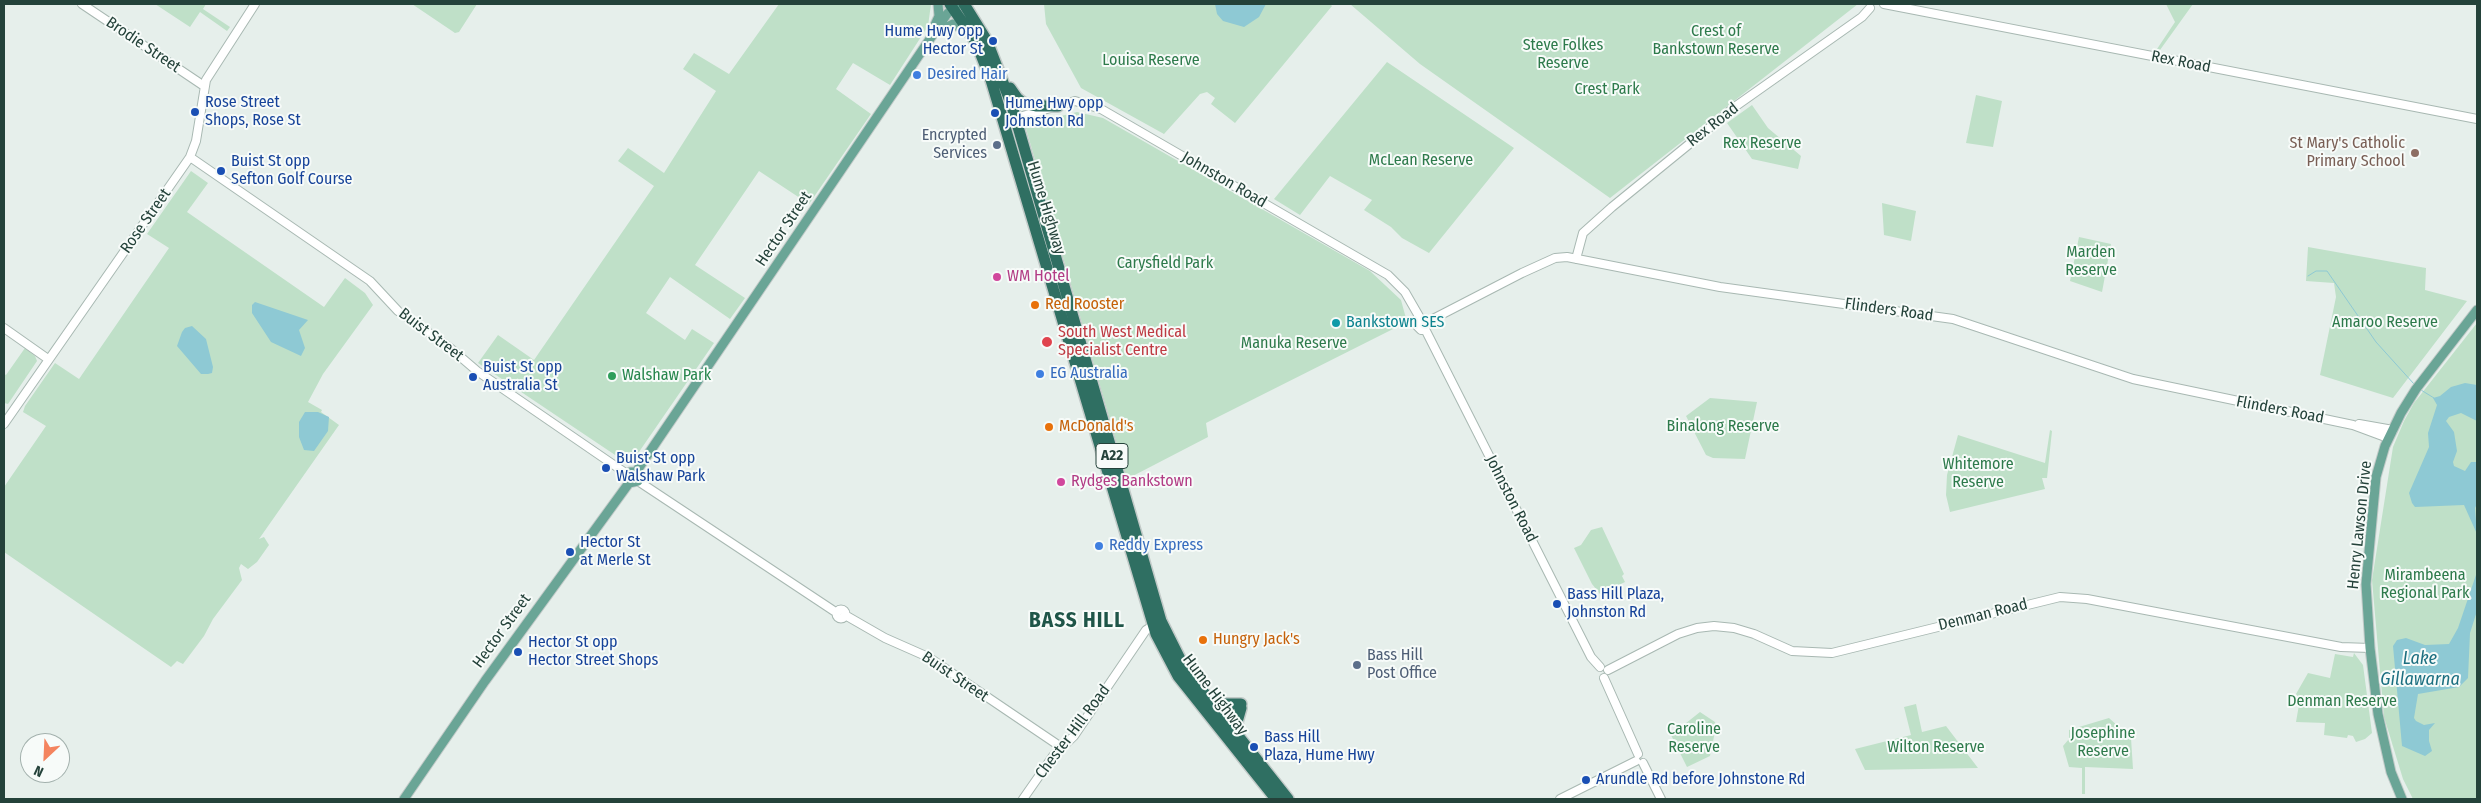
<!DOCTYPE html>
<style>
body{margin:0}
#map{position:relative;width:2481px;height:803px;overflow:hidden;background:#e6efeb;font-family:"Fira Sans Condensed",sans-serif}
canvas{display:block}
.frame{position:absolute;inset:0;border:5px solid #24423a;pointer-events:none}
.north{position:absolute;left:20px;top:733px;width:50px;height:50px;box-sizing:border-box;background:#f7fbf9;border:1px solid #a3b1ad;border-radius:50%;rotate:205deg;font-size:14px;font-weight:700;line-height:20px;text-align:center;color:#24423a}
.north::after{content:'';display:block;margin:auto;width:18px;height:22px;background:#f4845f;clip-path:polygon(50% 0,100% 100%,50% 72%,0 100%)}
</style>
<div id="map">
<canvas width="2481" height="803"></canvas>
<div class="frame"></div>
<div class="north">N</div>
</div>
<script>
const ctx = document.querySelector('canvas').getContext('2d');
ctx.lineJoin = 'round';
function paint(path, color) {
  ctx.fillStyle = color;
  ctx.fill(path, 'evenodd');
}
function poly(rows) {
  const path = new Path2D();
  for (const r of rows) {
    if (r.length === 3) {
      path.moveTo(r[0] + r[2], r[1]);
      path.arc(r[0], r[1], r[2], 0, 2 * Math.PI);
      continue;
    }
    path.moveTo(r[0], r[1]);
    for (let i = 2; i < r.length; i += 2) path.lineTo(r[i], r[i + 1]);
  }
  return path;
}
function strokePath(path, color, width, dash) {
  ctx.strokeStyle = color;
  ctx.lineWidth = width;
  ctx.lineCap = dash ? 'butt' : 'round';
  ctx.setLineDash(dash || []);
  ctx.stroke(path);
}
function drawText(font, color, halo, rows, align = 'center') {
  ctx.font = font + ' "Fira Sans Condensed",sans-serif';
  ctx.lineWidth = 4;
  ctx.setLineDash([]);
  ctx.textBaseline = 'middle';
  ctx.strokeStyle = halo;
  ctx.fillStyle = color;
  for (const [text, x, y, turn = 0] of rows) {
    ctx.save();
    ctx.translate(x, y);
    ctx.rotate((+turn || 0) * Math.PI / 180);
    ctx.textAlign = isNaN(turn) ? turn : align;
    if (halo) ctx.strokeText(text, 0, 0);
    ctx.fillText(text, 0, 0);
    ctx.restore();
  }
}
paint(poly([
 [155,4,206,4,203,9,230,27,227,31,200,12,190,27],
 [412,4,477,4,459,32,455,33],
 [779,4,931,4,928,26,890,85,853,63,836,89,871,114,809,204,759,171,695,265,745,298,730,319,670,277,646,313,685,340,692,329,714,343,630,465,478,363,498,335,534,360,654,186,618,161,628,148,664,173,716,91,683,69,694,53,729,74],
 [1044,4,1330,4,1332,6,1235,123,1211,104,1215,98,1207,92,1200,94,1164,134,1081,88,1046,24],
 [1350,4,1858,4,1610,198,1420,64],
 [2166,4,2193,4,2160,50,2157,49,2175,22],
 [1387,62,1514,148,1429,253,1402,238,1391,227,1364,210,1372,200,1330,176,1300,215,1274,199],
 [1976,95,2002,101,1993,147,1966,143],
 [1752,105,1768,128,1801,156,1798,169,1752,159,1727,123],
 [1077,112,1103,118,1370,271,1401,300,1407,322,1206,423,1208,437,1127,479,1025,125],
 [191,171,208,183,187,212,324,307,345,278,365,293,373,305,323,374,308,402,322,410,321,412,339,425,259,539,264,537,269,545,257,562,248,569,241,564,239,568,242,580,213,619,204,636,183,664,177,661,171,667,4,552,4,487,46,426,23,412,25,406,55,363,79,379,169,248,147,234],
 [1882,203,1916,211,1911,241,1884,235],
 [2079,237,2111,244,2102,292,2070,281],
 [2308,247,2426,268,2425,290,2467,301,2393,398,2320,375,2336,297,2334,283,2306,281],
 [2477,323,2477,799,2413,799,2403,779,2384,717,2372,580,2393,447,2404,421,2414,403],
 [25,348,35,356,37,361,8,404,4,403,4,374,6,375],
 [1710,398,1757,402,1745,459,1713,458,1706,455,1686,416],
 [2050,430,2052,431,2047,478,2042,478,2045,489,1950,512,1946,495,1947,475,1958,435,2045,463],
 [1602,527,1624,574,1622,576,1625,582,1600,594,1592,584,1574,548,1581,545,1591,530],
 [2354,653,2363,665,2372,733,2365,739,2356,742,2353,736,2348,735,2347,738,2324,735,2325,723,2296,722,2300,699,2296,694,2308,673,2330,678,2335,654,2353,657],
 [1916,704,1922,732,1946,726,1978,768,1865,770,1855,749,1911,735,1904,707],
 [1700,712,1715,722,1716,727,1710,756,1687,767,1671,735],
 [2109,718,2131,738,2133,769,2085,767,2085,794,2082,794,2082,768,2069,767,2063,746,2069,739,2069,730]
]), '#bfe0c8');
paint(poly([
 [1215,4,1266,4,1259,17,1244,27,1223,21,1217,14],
 [255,302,308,320,299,330,305,348,301,356,271,342,252,313,252,305],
 [192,326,206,339,213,367,212,373,208,374,201,374,177,346,182,332,185,328],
 [2465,383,2477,385,2477,421,2461,413,2449,417,2446,421,2454,432,2457,451,2453,462,2454,466,2465,471,2471,462,2477,462,2477,504,2475,508,2477,534,2464,505,2415,507,2412,503,2409,493,2429,447,2428,433,2437,405,2433,398,2440,396,2451,387],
 [305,412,318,412,329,417,328,431,314,451,304,450,299,437,299,422],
 [2477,572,2477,611,2470,633,2468,678,2459,687,2418,694,2414,718,2416,721,2424,725,2435,723,2429,730,2429,741,2432,751,2425,756,2402,746,2393,646,2397,640,2406,638,2425,645,2449,644,2458,628]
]), '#8ec9d4');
strokePath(poly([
 [2308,276,2316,271,2327,271,2376,342,2414,384],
 [2421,390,2434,398]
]), '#8ec9d4', 1);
const minor = poly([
 [82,4,204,86],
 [1884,4,2477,119],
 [1012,119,1075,101,1101,109,1388,275,1405,292,1420,318],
 [190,157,370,281,398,311,449,347,477,371,627,474],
 [1576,259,1583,233,1612,207,1736,106,1862,17,1870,8],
 [1420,318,1417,326,1421,330,1425,329],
 [1429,321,1522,273,1555,258,1567,257,1720,287,1953,319,2133,379,2353,425,2388,438],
 [4,328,48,359],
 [1425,329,1591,657,1600,667],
 [4,424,190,157,196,141,206,80,255,4],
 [2359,424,2393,430],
 [638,481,837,613],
 [841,614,4.5],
 [845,615,885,638,928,657,1061,747],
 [1608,670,1678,634,1697,628,1714,626,1734,628,1754,634,1792,651,1832,653,2060,597,2087,599,2341,647,2370,648],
 [1604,678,1638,754],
 [1643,763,1661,799],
 [1023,799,1053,756,1074,736,1146,630,1157,623],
 [1560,799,1636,761]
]);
const major = poly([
 [934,27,939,16,938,4],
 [938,32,953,24,965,30],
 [636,472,934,33,947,14,958,4],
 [629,483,627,474,630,472,636,472],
 [629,483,638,481,636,472],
 [404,799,485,681,629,483],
 [2402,799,2391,772,2378,714,2370,648,2366,584,2376,477,2385,446,2401,413,2416,389,2477,310]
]);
const highway = poly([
 [950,4,976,42,991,80,1156,634,1178,676,1276,799],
 [964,4,987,41,1012,106,1161,621,1185,669,1288,799],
 [1010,88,1017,98,1023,103,1037,106,1058,106],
 [1210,697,1223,704,1241,704],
 [1239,736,1237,722,1241,708]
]);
strokePath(minor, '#a8b8b2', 10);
strokePath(major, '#c2cac8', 11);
strokePath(highway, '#c2cac8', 14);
strokePath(minor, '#fff', 8);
strokePath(major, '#6aa596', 9);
strokePath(highway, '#2f6f62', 11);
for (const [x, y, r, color] of [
 [993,41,5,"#1a4fb4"],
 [917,75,5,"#3f7fe0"],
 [195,112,5,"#1a4fb4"],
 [995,113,5,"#1a4fb4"],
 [997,145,5,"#5c6f8a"],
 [2415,153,5,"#8d6e63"],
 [221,171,5,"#1a4fb4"],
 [997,277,5,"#d1479c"],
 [1035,305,5,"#e8710a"],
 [1336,323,5,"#0f9aa8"],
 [1047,342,6,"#e0444e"],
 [1040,374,5,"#3f7fe0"],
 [612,376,5,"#2e9e5b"],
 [473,377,5,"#1a4fb4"],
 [1049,427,5,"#e8710a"],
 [606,468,5,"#1a4fb4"],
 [1061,482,5,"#d1479c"],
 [1099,546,5,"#3f7fe0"],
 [570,552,5,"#1a4fb4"],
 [1557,604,5,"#1a4fb4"],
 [1203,640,5,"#e8710a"],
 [518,652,5,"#1a4fb4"],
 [1357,665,5,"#5c6f8a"],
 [1254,747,5,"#1a4fb4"],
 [1586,780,5,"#1a4fb4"]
]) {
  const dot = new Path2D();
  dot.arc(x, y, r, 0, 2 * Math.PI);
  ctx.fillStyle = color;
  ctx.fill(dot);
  strokePath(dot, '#f7fbf9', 2);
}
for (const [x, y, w] of [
 [1112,456,32]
]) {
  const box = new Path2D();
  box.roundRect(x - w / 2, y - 12.5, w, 25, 4);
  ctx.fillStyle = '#f7fbf9';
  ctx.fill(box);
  strokePath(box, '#24423a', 1);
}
drawText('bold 15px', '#24423a', null, [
 ["A22",1112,456]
]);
drawText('16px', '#164399', '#f7fbf9', [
 ["Hume Hwy opp",983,32,"right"],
 ["Hector St",983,50,"right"],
 ["Rose Street",205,103],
 ["Shops, Rose St",205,121],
 ["Hume Hwy opp",1005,104],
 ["Johnston Rd",1005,122],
 ["Buist St opp",231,162],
 ["Sefton Golf Course",231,180],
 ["Buist St opp",483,368],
 ["Australia St",483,386],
 ["Buist St opp",616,459],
 ["Walshaw Park",616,477],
 ["Hector St",580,543],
 ["at Merle St",580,561],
 ["Bass Hill Plaza,",1567,595],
 ["Johnston Rd",1567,613],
 ["Hector St opp",528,643],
 ["Hector Street Shops",528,661],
 ["Bass Hill",1264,738],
 ["Plaza, Hume Hwy",1264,756],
 ["Arundle Rd before Johnstone Rd",1596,780]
], 'left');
drawText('16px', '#2d7a4b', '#f7fbf9', [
 ["Crest of",1716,32],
 ["Bankstown Reserve",1716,50],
 ["Steve Folkes",1563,46],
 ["Reserve",1563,64],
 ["Louisa Reserve",1151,61],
 ["Crest Park",1607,90],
 ["Rex Reserve",1762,144],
 ["McLean Reserve",1421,161],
 ["Marden",2091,253],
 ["Reserve",2091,271],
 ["Carysfield Park",1165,264],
 ["Amaroo Reserve",2385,323],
 ["Manuka Reserve",1294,344],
 ["Binalong Reserve",1723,427],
 ["Whitemore",1978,465],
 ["Reserve",1978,483],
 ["Mirambeena",2425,576],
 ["Regional Park",2425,594],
 ["Denman Reserve",2342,702],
 ["Caroline",1694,730],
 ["Reserve",1694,748],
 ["Josephine",2103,734],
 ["Reserve",2103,752],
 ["Wilton Reserve",1936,748]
]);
drawText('16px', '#24423a', '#f7fbf9', [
 ["Brodie Street",143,45,34],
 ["Rex Road",2181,62,11],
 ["Rex Road",1713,125,-38],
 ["Johnston Road",1224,180,30],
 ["Hume Highway",1046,208,73],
 ["Rose Street",146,221,-55],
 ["Hector Street",784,229,-56],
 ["Flinders Road",1889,310,8],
 ["Buist Street",431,335,37],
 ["Flinders Road",2280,410,11],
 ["Johnston Road",1511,499,63],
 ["Henry Lawson Drive",2360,525,-84],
 ["Denman Road",1983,615,-14],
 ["Hector Street",502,631,-54],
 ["Buist Street",955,677,34],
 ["Hume Highway",1215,695,53],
 ["Chester Hill Road",1073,732,-53]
]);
drawText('16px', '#366cbe', '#f7fbf9', [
 ["Desired Hair",927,75],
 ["EG Australia",1050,374],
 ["Reddy Express",1109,546]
], 'left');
drawText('16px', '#4e5e75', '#f7fbf9', [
 ["Encrypted",987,136],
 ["Services",987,154],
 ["Bass Hill",1367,656,"left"],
 ["Post Office",1367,674,"left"]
], 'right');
drawText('16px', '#785e54', '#f7fbf9', [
 ["St Mary's Catholic",2405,144],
 ["Primary School",2405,162]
], 'right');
drawText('16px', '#b23c85', '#f7fbf9', [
 ["WM Hotel",1007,277],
 ["Rydges Bankstown",1071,482]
], 'left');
drawText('16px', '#c56008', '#f7fbf9', [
 ["Red Rooster",1045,305],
 ["McDonald's",1059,427],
 ["Hungry Jack's",1213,640]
], 'left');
drawText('16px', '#0d838f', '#f7fbf9', [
 ["Bankstown SES",1346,323]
], 'left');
drawText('16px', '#be3a42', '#f7fbf9', [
 ["South West Medical",1058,333],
 ["Specialist Centre",1058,351]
], 'left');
drawText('16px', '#27864d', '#f7fbf9', [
 ["Walshaw Park",622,376]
], 'left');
drawText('italic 18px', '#1c6f80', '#f7fbf9', [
 ["Lake",2420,659],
 ["Gillawarna",2420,680]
]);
ctx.letterSpacing = '1px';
drawText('bold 21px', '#1f5548', '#f7fbf9', [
 ["BASS HILL",1077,621]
]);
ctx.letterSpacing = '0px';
</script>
